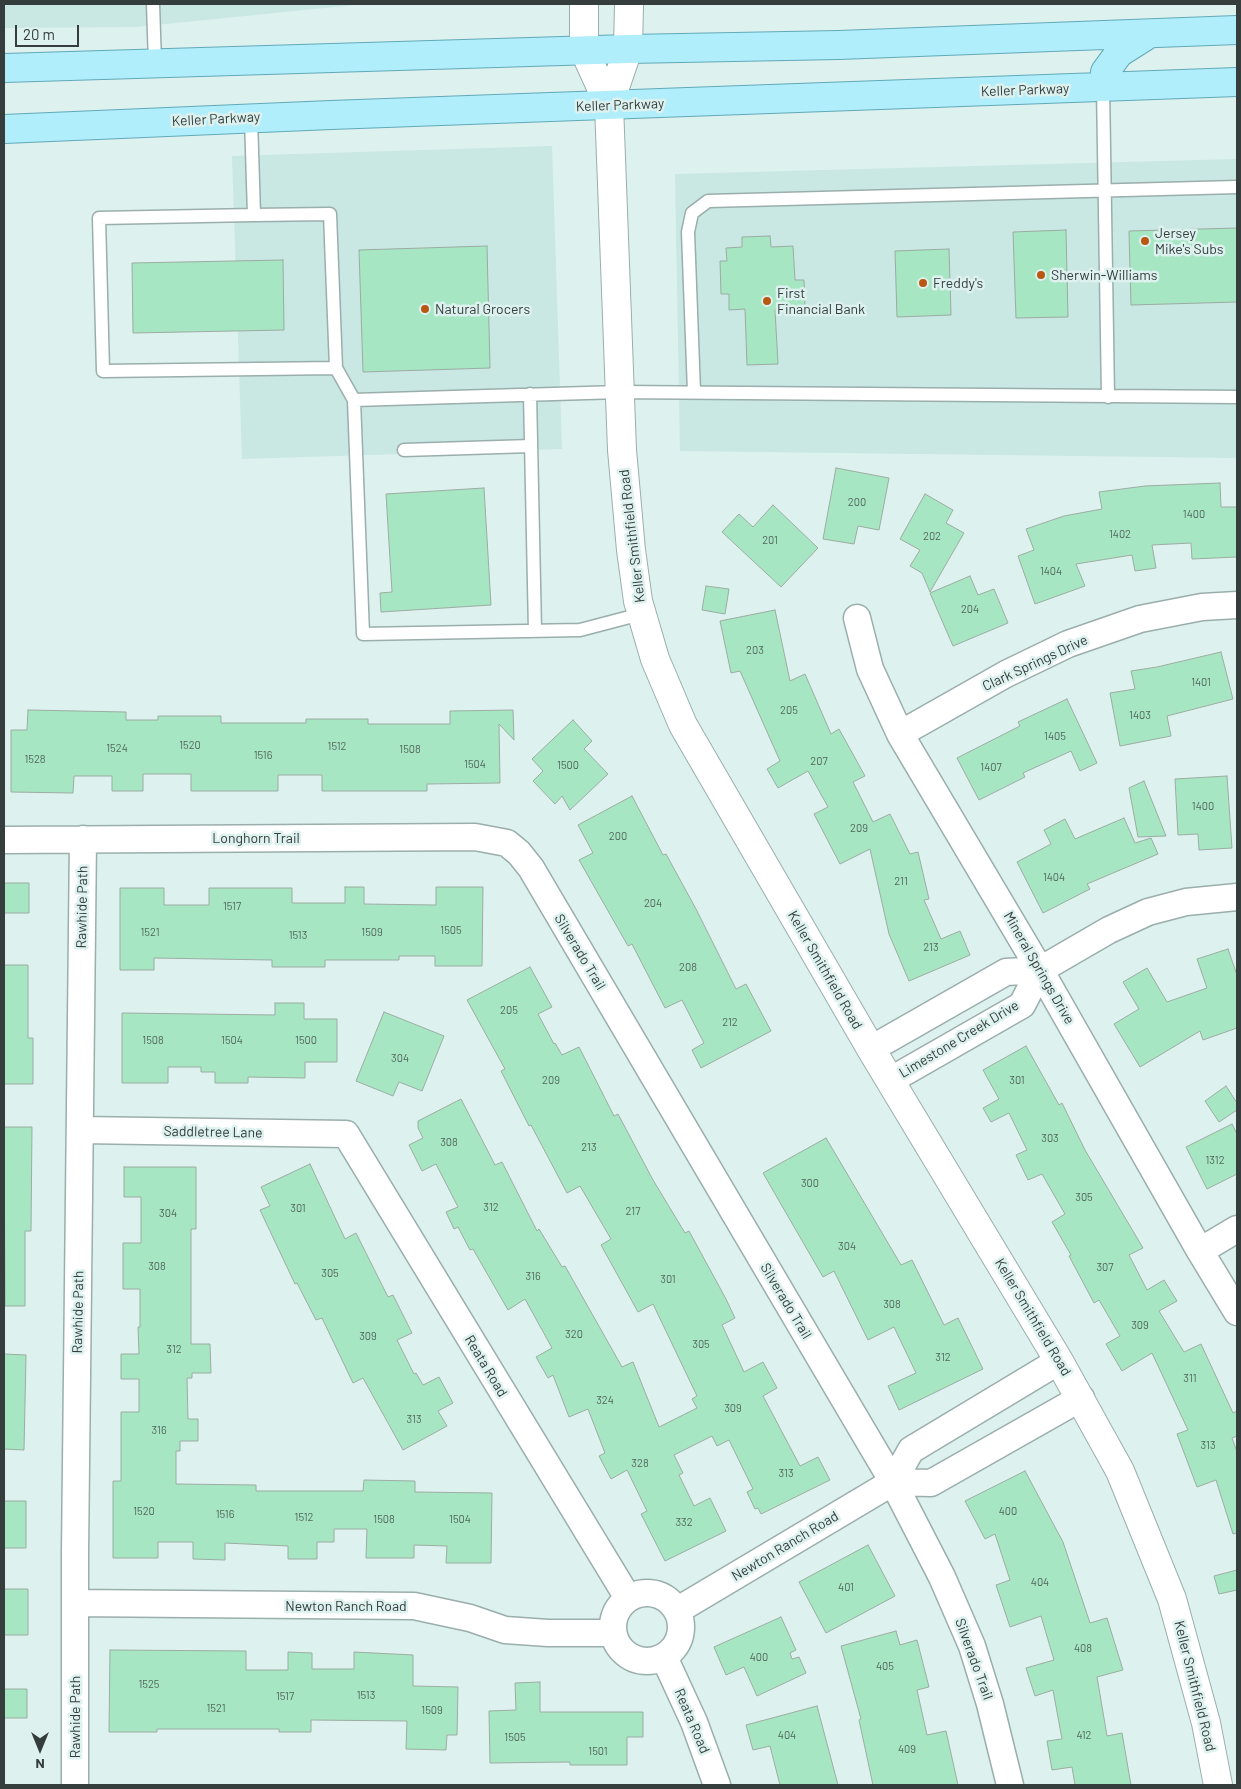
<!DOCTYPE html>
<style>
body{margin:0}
#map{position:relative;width:1241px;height:1789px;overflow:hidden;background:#ddf1ef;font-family:Barlow,sans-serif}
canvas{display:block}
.frame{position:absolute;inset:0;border:5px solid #353e3c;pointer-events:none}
.north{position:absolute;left:15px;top:1724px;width:50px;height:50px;-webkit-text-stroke:4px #ddf1ef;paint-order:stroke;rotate:180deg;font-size:14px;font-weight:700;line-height:20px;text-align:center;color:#353e3c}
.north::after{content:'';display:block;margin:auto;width:18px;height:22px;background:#353e3c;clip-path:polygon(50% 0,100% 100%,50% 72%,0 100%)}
.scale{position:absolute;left:15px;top:25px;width:64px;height:22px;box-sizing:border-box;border:2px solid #353e3c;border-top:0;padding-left:6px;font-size:15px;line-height:18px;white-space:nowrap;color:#353e3c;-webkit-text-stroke:4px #ddf1ef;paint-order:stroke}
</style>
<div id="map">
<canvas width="1241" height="1789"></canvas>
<div class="frame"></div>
<div class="north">N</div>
<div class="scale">20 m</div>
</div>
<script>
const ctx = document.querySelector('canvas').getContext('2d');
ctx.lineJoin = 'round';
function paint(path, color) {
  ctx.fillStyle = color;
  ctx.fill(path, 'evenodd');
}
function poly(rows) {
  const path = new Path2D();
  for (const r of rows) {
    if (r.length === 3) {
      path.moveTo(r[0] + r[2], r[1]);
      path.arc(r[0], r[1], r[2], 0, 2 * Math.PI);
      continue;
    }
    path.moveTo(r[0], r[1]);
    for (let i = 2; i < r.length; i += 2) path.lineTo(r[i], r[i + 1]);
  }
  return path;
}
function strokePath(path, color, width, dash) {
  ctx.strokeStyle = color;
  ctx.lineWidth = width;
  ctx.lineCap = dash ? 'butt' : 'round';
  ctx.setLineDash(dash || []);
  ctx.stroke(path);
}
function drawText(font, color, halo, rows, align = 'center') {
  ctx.font = font + ' Barlow,sans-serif';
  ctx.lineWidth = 5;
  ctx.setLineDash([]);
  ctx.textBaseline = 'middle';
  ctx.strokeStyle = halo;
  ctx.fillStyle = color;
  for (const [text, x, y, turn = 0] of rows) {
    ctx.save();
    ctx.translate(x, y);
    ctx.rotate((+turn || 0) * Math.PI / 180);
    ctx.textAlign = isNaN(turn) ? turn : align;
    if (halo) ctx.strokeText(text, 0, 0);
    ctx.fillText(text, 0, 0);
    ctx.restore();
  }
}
paint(poly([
 [4,4,364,4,136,27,4,28],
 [552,146,562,449,242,459,232,156],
 [1237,159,1237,458,680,451,675,174]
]), '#c9e7e3');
const building = poly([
 [1237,228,1237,302,1131,305,1129,231,1237,228],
 [1066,230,1068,317,1016,318,1013,232,1066,230],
 [770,236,771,247,793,246,795,280,804,280,805,308,775,310,778,364,747,365,745,309,729,310,729,294,721,294,720,261,727,261,726,248,742,247,742,237,770,236],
 [487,246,490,368,363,372,359,250,487,246],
 [949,249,951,315,897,317,895,251,949,249],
 [283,260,284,330,133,333,132,263,283,260],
 [836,468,889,478,879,530,858,526,854,544,823,539,836,468],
 [1220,483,1221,507,1237,507,1237,557,1192,559,1191,543,1152,545,1156,568,1135,571,1132,555,1076,564,1085,586,1035,604,1018,556,1034,550,1026,529,1064,516,1102,509,1099,492,1145,486,1220,483],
 [484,488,491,605,381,612,380,593,392,592,386,494,484,488],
 [925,494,953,510,946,523,964,533,930,592,922,573,910,566,920,550,900,539,925,494],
 [773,505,818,548,781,587,722,532,739,514,753,527,773,505],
 [970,576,978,595,994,589,1008,623,953,646,930,593,970,576],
 [706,586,729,589,725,614,702,610,706,586],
 [775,610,790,681,805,674,831,734,839,729,865,776,853,782,873,822,890,814,910,854,918,852,929,899,924,900,941,939,960,931,970,955,909,981,889,934,870,849,840,864,814,814,828,807,808,771,778,788,767,769,780,761,740,671,731,673,720,621,775,610],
 [1221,652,1233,699,1167,716,1171,736,1120,746,1110,693,1135,689,1131,671,1157,667,1221,652],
 [1067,699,1097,763,1080,771,1071,751,1023,773,1025,777,979,800,957,758,1020,726,1018,722,1067,699],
 [28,710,126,712,126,720,158,720,158,716,221,716,221,723,306,723,306,719,368,719,368,724,450,724,450,711,513,710,514,740,499,724,500,783,427,784,427,791,322,791,322,775,278,775,278,791,191,791,191,774,143,774,143,791,112,791,112,776,74,776,73,793,11,792,11,730,27,730,28,710],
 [573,720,592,741,584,749,608,774,570,810,562,796,555,804,533,781,543,771,532,759,573,720],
 [1227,776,1232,848,1199,850,1198,834,1178,835,1175,779,1227,776],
 [1144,781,1166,836,1138,837,1129,788,1144,781],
 [632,796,663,855,666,854,696,909,736,989,746,984,771,1031,701,1068,692,1050,704,1043,682,1000,665,1008,632,944,628,946,579,860,593,853,578,825,632,796],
 [1124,818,1135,843,1151,838,1158,854,1087,884,1090,889,1043,913,1017,862,1051,844,1044,830,1065,819,1075,839,1124,818],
 [4,883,29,883,29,913,4,913,4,883],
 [345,887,364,887,364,904,436,905,436,887,483,887,482,966,435,966,435,956,399,956,399,960,325,960,325,967,272,967,272,960,154,958,154,970,120,970,120,888,164,888,164,905,209,905,209,888,292,888,292,903,345,903,345,887],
 [1228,949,1237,975,1237,1028,1203,1040,1200,1031,1140,1067,1114,1024,1139,1009,1123,982,1147,968,1167,1002,1207,988,1197,959,1228,949],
 [4,965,28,965,28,1038,33,1038,33,1084,4,1084,4,965],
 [530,967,552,1007,538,1014,554,1044,555,1043,562,1055,579,1047,614,1116,618,1114,653,1180,685,1233,689,1231,726,1299,735,1318,722,1325,744,1372,763,1362,777,1388,763,1396,800,1466,818,1457,830,1480,761,1514,758,1508,755,1509,747,1492,753,1489,729,1440,717,1446,712,1436,674,1455,683,1473,679,1475,694,1506,710,1498,726,1531,665,1561,641,1514,647,1511,627,1470,611,1479,599,1456,605,1453,588,1409,569,1417,553,1375,548,1378,536,1357,552,1348,525,1299,508,1310,473,1249,470,1250,458,1227,454,1229,446,1212,458,1207,436,1164,422,1171,409,1145,423,1138,418,1128,418,1121,461,1099,495,1165,502,1162,537,1231,539,1229,562,1267,565,1266,622,1367,633,1362,659,1427,697,1408,692,1399,697,1396,653,1304,638,1312,601,1245,611,1239,580,1186,567,1193,531,1125,529,1126,501,1071,505,1069,467,1000,530,967],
 [275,1003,304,1003,304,1019,337,1019,337,1062,305,1062,305,1078,248,1077,248,1083,215,1083,215,1072,201,1072,201,1067,168,1067,168,1083,122,1083,122,1013,275,1015,275,1003],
 [384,1012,444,1036,422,1091,399,1082,393,1096,356,1081,384,1012],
 [1026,1046,1059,1105,1062,1103,1085,1150,1143,1248,1129,1255,1147,1290,1164,1280,1177,1301,1159,1311,1184,1352,1201,1344,1233,1413,1237,1411,1237,1436,1232,1438,1237,1452,1237,1533,1233,1534,1216,1480,1197,1487,1177,1434,1188,1430,1152,1353,1122,1371,1106,1344,1120,1336,1099,1300,1094,1303,1069,1256,1071,1255,1052,1222,1065,1214,1042,1174,1028,1180,1016,1155,1027,1150,1009,1113,991,1122,983,1108,999,1099,983,1070,1026,1046],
 [1226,1086,1237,1103,1237,1110,1219,1122,1205,1101,1226,1086],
 [1232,1124,1237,1134,1237,1174,1207,1189,1186,1147,1232,1124],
 [4,1127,32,1127,31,1231,25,1231,25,1306,5,1306,4,1127],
 [826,1138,901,1265,912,1260,944,1325,958,1318,983,1369,899,1410,888,1386,916,1373,894,1327,868,1340,834,1271,823,1277,763,1173,826,1138],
 [310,1164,345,1239,356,1233,388,1297,393,1295,412,1333,397,1340,414,1374,416,1373,423,1385,439,1377,453,1403,438,1411,447,1426,403,1450,363,1378,353,1383,322,1318,316,1320,297,1283,295,1284,260,1210,270,1206,261,1187,310,1164],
 [124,1167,196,1167,196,1229,191,1229,191,1344,210,1344,211,1373,192,1373,192,1378,187,1378,188,1419,198,1419,198,1441,180,1441,180,1451,176,1451,176,1484,256,1485,256,1491,363,1491,364,1480,415,1481,415,1492,492,1493,491,1563,446,1563,447,1546,414,1545,414,1558,366,1558,367,1529,334,1529,334,1542,317,1542,317,1559,288,1559,288,1546,225,1543,225,1560,193,1559,193,1542,158,1542,158,1558,113,1558,113,1481,121,1481,121,1412,139,1412,139,1379,121,1379,121,1354,139,1354,138,1327,140,1327,140,1289,123,1289,123,1243,141,1243,141,1197,124,1197,124,1167],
 [4,1354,26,1355,24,1450,4,1449,4,1354],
 [1025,1471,1063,1542,1090,1623,1107,1618,1123,1670,1097,1677,1107,1736,1122,1733,1131,1785,1075,1785,1072,1767,1052,1770,1047,1741,1062,1739,1053,1690,1035,1696,1026,1668,1054,1660,1041,1616,1010,1627,996,1585,1010,1580,995,1534,985,1539,965,1501,1025,1471],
 [4,1501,26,1501,26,1548,4,1548,4,1501],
 [868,1545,895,1596,826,1633,799,1582,868,1545],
 [1237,1570,1237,1590,1219,1594,1214,1576,1237,1570],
 [4,1589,28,1589,28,1635,4,1635,4,1589],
 [781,1617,796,1650,790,1653,792,1659,799,1657,806,1673,757,1696,744,1667,726,1675,714,1647,781,1617],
 [896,1631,900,1645,917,1640,929,1687,917,1690,927,1735,946,1731,958,1785,873,1785,859,1720,861,1719,841,1646,896,1631],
 [110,1650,246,1651,246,1670,288,1670,288,1652,312,1653,312,1669,354,1669,354,1652,413,1655,413,1686,458,1687,457,1735,447,1735,446,1750,406,1749,407,1721,311,1720,311,1732,279,1732,279,1729,157,1729,157,1732,109,1732,110,1650],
 [540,1682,540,1712,643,1712,643,1737,627,1737,627,1765,570,1765,570,1762,490,1763,489,1711,516,1710,515,1683,540,1682],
 [4,1689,27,1689,27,1718,4,1718,4,1689],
 [817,1706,838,1785,780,1785,770,1746,753,1750,746,1725,817,1706]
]);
paint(building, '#a7e6c3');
strokePath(building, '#9caca2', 1);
const lane = poly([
 [153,4,155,63],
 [1103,87,1108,397],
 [251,118,254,215,330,214,336,368,354,400,620,392,1237,397],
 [254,215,99,218,103,371,336,368],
 [694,392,688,232,692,213,708,201,1237,187],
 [530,394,535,631],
 [354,400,363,634,580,630,641,614],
 [404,450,531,446]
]);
const street = poly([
 [857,618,870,669,900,734,1040,970,1200,1251,1237,1312],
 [900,734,1006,674,1068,644,1140,619,1202,607,1237,605],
 [4,840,475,837,507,843,519,853,531,868,893,1482,942,1577,972,1646,990,1704,1010,1785],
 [871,1049,1006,972,1040,970,1109,930,1148,912,1186,902,1237,897],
 [891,1080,1022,1005,1040,970],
 [81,1130,346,1134,628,1598],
 [1200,1251,1237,1229],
 [893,1482,931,1483,1081,1398],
 [647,1627,34],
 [75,1603,414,1606,470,1618,505,1630,548,1633,613,1633],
 [678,1610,893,1482,911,1450,1059,1361],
 [664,1657,694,1722,717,1785],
 [75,1785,75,1553,83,839]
]);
const secondary = poly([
 [584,4,584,50,609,105],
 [629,4,628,49,609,105,622,450,631,550,638,601,655,659,683,725,871,1049,1059,1361,1120,1471,1172,1599,1206,1723,1218,1785]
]);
const primary = poly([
 [4,68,628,49,839,45,1237,30],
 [1103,87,1105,72,1119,53,1149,34],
 [4,129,331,115,1237,82]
]);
strokePath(lane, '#9aaeab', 15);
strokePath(street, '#9aaeab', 29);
strokePath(secondary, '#9aaeab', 30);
strokePath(primary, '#62a9b8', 30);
strokePath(lane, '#fff', 12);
strokePath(street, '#fff', 26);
strokePath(secondary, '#fff', 28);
strokePath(primary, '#b0eefc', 28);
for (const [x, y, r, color] of [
 [1145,241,5,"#b85812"],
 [1041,275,5,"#b85812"],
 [923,283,5,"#b85812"],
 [767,301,5,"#b85812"],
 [425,309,5,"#b85812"]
]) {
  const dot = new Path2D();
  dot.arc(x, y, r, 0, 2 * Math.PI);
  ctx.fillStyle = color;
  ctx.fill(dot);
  strokePath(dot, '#ddf1ef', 2);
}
drawText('11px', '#52685e', null, [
 ["200",857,502],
 ["1400",1194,514],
 ["1402",1120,534],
 ["202",932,536],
 ["201",770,540],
 ["1404",1051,571],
 ["204",970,609],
 ["203",755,650],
 ["1401",1201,682],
 ["205",789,710],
 ["1403",1140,715],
 ["1405",1055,736],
 ["1520",190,745],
 ["1512",337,746],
 ["1524",117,748],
 ["1508",410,749],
 ["1516",263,755],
 ["1528",35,759],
 ["207",819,761],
 ["1504",475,764],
 ["1500",568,765],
 ["1407",991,767],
 ["1400",1203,806],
 ["209",859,828],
 ["200",618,836],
 ["1404",1054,877],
 ["211",901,881],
 ["204",653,903],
 ["1517",232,906],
 ["1505",451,930],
 ["1521",150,932],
 ["1509",372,932],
 ["1513",298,935],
 ["213",931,947],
 ["208",688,967],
 ["205",509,1010],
 ["212",730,1022],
 ["1508",153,1040],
 ["1504",232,1040],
 ["1500",306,1040],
 ["304",400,1058],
 ["209",551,1080],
 ["301",1017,1080],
 ["303",1050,1138],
 ["308",449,1142],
 ["213",589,1147],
 ["1312",1215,1160],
 ["300",810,1183],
 ["305",1084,1197],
 ["312",491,1207],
 ["301",298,1208],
 ["217",633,1211],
 ["304",168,1213],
 ["304",847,1246],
 ["308",157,1266],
 ["307",1105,1267],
 ["305",330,1273],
 ["316",533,1276],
 ["301",668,1279],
 ["308",892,1304],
 ["309",1140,1325],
 ["320",574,1334],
 ["309",368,1336],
 ["305",701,1344],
 ["312",174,1349],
 ["312",943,1357],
 ["311",1190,1378],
 ["324",605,1400],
 ["309",733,1408],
 ["313",414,1419],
 ["316",159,1430],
 ["313",1208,1445],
 ["328",640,1463],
 ["313",786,1473],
 ["1520",144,1511],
 ["400",1008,1511],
 ["1516",225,1514],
 ["1512",304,1517],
 ["1508",384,1519],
 ["1504",460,1519],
 ["332",684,1522],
 ["404",1040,1582],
 ["401",846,1587],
 ["408",1083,1648],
 ["400",759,1657],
 ["405",885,1666],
 ["1525",149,1684],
 ["1513",366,1695],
 ["1517",285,1696],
 ["1521",216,1708],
 ["1509",432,1710],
 ["404",787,1735],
 ["412",1084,1735],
 ["1505",515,1737],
 ["409",907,1749],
 ["1501",598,1751]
]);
drawText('14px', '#353e3c', '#ddf1ef', [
 ["Keller Parkway",1025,90,-2],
 ["Keller Parkway",620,105,-2],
 ["Keller Parkway",216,119,-3],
 ["Keller Smithfield Road",632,536,-97],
 ["Clark Springs Drive",1035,663,-25],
 ["Longhorn Trail",256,838],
 ["Rawhide Path",82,907,-89],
 ["Silverado Trail",580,952,59],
 ["Mineral Springs Drive",1039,968,60],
 ["Keller Smithfield Road",825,970,60],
 ["Limestone Creek Drive",959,1039,-31],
 ["Saddletree Lane",213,1132,1],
 ["Silverado Trail",786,1301,59],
 ["Rawhide Path",78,1312,-89],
 ["Keller Smithfield Road",1033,1317,59],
 ["Reata Road",486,1366,59],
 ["Newton Ranch Road",785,1546,-31],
 ["Newton Ranch Road",346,1606],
 ["Silverado Trail",974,1659,70],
 ["Keller Smithfield Road",1195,1686,76],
 ["Rawhide Path",75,1717,-90],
 ["Reata Road",692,1721,67]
]);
drawText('14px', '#353e3c', '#ddf1ef', [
 ["Jersey",1155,233],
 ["Mike's Subs",1155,249],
 ["Sherwin-Williams",1051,275],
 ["Freddy's",933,283],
 ["First",777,293],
 ["Financial Bank",777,309],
 ["Natural Grocers",435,309]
], 'left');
</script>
